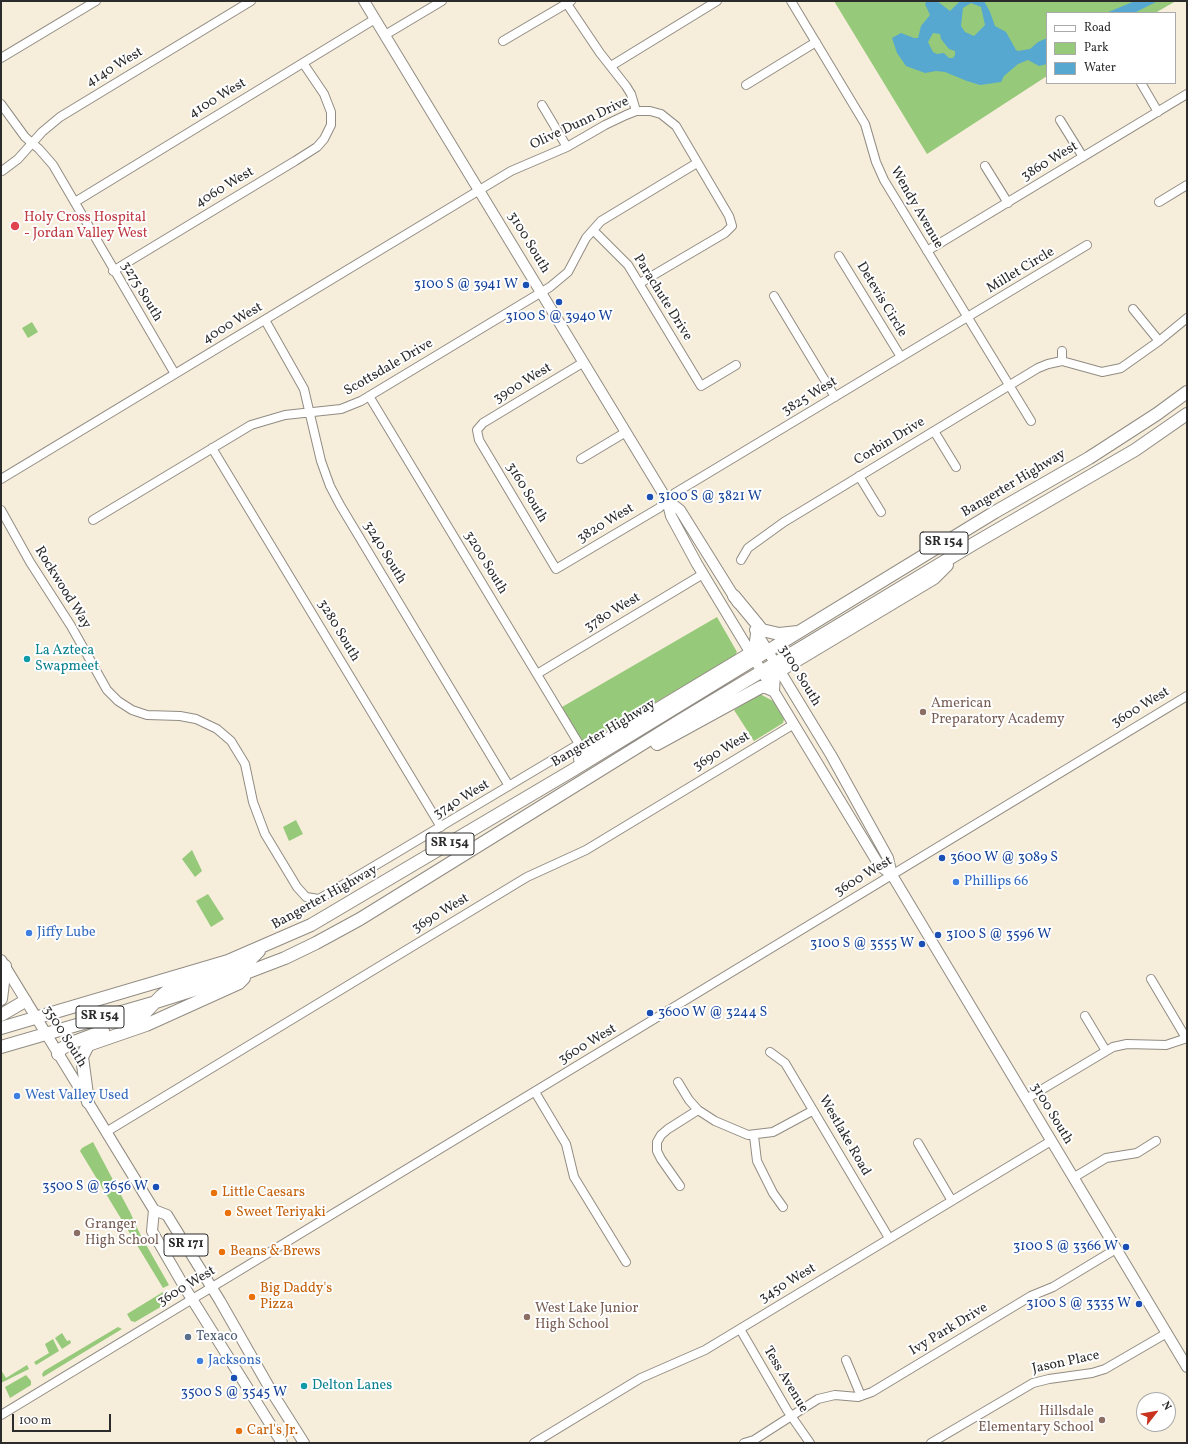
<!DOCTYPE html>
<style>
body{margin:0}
#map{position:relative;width:1188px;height:1444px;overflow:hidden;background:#f7eddb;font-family:Vollkorn,serif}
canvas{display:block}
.frame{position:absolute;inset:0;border:2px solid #2b2b2b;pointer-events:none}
.legend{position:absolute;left:1046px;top:12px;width:130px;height:72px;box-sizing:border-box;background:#fff;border:1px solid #aaa;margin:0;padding:5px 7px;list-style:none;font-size:12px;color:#2b2b2b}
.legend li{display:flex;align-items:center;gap:8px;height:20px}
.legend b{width:20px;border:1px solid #aaa}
.north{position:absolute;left:1136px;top:1392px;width:40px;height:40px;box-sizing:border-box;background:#fff;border:1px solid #aaa;border-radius:50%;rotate:59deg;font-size:11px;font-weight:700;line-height:16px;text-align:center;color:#2b2b2b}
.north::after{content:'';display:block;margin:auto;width:14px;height:18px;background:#c8321e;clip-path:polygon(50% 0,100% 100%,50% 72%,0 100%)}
.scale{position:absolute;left:12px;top:1414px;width:99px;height:18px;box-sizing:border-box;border:2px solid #2b2b2b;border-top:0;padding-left:5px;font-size:12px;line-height:14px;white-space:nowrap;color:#2b2b2b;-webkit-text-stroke:3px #fff;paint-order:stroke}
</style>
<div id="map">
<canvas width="1188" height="1444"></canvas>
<div class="frame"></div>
<ul class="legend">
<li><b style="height:5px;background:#fff"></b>Road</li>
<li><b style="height:11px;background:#96c97a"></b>Park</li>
<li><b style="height:11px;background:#56a8d1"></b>Water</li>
</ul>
<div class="north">N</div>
<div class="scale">100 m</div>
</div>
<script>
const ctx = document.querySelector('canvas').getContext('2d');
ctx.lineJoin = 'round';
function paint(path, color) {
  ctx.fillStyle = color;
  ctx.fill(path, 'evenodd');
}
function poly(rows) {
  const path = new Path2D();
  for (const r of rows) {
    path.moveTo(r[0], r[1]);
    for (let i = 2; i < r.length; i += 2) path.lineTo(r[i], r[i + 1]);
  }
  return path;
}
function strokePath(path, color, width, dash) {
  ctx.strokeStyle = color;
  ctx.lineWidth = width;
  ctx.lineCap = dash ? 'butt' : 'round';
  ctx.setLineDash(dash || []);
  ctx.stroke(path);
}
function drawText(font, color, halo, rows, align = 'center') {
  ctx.font = font + ' Vollkorn,serif';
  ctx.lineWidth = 4;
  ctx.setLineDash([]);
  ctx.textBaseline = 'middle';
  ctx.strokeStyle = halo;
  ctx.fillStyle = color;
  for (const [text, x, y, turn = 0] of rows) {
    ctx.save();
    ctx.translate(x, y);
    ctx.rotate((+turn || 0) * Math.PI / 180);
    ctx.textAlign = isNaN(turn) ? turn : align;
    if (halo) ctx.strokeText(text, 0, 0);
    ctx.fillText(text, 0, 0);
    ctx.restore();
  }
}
paint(poly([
 [834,1,1176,1,1155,13,1047,13,1047,76,927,154],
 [32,322,38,332,28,338,22,328],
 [717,617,737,652,734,657,583,744,562,707],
 [760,694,773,701,784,719,783,723,754,741,734,710],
 [296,820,303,834,289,841,283,827],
 [192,850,202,871,195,877,182,859],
 [208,894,224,919,211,927,196,901],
 [93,1142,130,1212,140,1234,169,1285,163,1288,80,1151,82,1148],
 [163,1292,169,1302,135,1322,131,1321,127,1314],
 [118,1327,122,1329,43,1377,42,1374,44,1371],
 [62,1333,67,1341,70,1340,71,1343,62,1349,55,1338],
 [53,1339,59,1351,36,1365,34,1362,49,1353,45,1344],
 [27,1365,29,1369,1,1383,1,1370,6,1378],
 [26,1375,31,1381,31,1385,10,1398,5,1387]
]), '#96c97a');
paint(poly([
 [927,1,937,1,950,11,960,1,984,1,990,12,995,26,1006,32,1016,50,1018,51,1030,49,1038,42,1047,38,1047,64,1039,66,1028,60,1018,64,1004,76,1001,82,980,85,967,81,945,72,936,71,925,73,906,66,897,53,892,38,901,33,914,38,918,38,921,26,930,15,925,4],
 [971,3,981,7,985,25,974,36,965,32,961,26,963,8],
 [933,33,940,34,941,39,949,49,955,51,955,55,953,58,949,58,944,53,937,54,933,52,928,42],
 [1135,1,1158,1,1134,13,1106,13]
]), '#56a8d1');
const minor = poly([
 [565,1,600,53,626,86,631,94,636,111],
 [791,1,865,124,876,162,884,180,1031,421],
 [385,35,442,1],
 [503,41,571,1],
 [1,58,96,1],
 [611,66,717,1],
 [1141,83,1158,112],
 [746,85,816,42],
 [1,104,25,137,39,149,53,165,175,374],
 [542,105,567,147],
 [1060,120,1083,157],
 [985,166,1008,203],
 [2,171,18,159,42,132,60,117,251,1],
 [75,202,375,19],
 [1159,202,1187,185],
 [593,230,628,265,701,386,736,365],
 [927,251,1187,94],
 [839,256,901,357],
 [113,271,295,161,317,147,324,139,331,125,331,112,324,94,303,63],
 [774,296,835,397],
 [1133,309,1159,341],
 [265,320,304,389,321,461,330,486,340,505,509,786],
 [1062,351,1062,361],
 [584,362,483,423,477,430,479,440,556,569,659,508,675,493,1087,245],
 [934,431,956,467],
 [212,448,441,827],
 [581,459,626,432],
 [859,476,881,512],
 [1,479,511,171,567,147,605,125,626,115,636,111,650,111,661,114,676,126,729,216,732,226,725,233,640,283],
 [1,510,30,562,71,626,107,690,118,701,132,710,147,715,180,716,196,719,217,729,231,741,245,764,253,802,265,834,297,887,306,897,319,899,579,744,369,396],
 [93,520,251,425,285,415,341,409,361,401,550,287,568,272,586,238,601,221,697,163],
 [741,560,748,548,784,522,1038,368,1048,364,1062,361,1102,372,1121,368,1159,341,1187,318],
 [537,674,703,574],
 [1151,979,1186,1038],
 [1085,1016,1106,1051],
 [770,1052,785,1063,889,1238],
 [678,1082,689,1100,698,1110,715,1121,748,1135,773,1132,812,1111],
 [535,1092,566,1144,574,1177,626,1262],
 [1026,1099,1113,1047,1127,1044,1166,1045,1187,1038],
 [106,1132,527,877,586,850,794,724],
 [754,1136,757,1161,773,1193,783,1207],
 [918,1143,952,1201],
 [1073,1178,1106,1158,1137,1153,1156,1141],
 [680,1186,661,1159,657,1151,657,1142,661,1135,668,1129,698,1110],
 [740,1329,787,1410,810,1443],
 [846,1360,861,1396],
 [1,1415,1187,696],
 [534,1443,641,1378,705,1350,1051,1141],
 [744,1443,754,1440,818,1399,835,1395,858,1397,872,1392,1031,1296,1053,1287,1116,1249],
 [931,1443,1033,1383,1049,1379,1092,1373,1105,1369,1167,1333]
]);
const major = poly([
 [364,1,667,500,671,516,697,564,773,690,879,865,892,875,1187,1367],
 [667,500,680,510,738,603],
 [755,630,831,755,888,858,892,875],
 [1,960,154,1210,152,1231,185,1288,282,1443],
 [154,1210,167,1215,220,1301,273,1394,304,1443]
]);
const highway = poly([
 [734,596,762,630,779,634,798,632],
 [657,744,761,687,766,687,773,690,774,675,779,671,934,578,947,565],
 [580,759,593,748,751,653,755,648,757,634],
 [1,999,5,966],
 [1,1015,25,1001],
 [124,1024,143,1015,161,996,171,988,247,963,259,951],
 [1,1028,228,961,311,925,573,770,995,512,1089,458,1157,414,1187,392],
 [1,1047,156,1002,238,976,285,958,316,943,360,919,681,720,975,543,1135,450,1187,414],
 [58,1054,61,1049,71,1043,103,1031],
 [88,1102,82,1057,88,1045,146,1025,239,983,244,978]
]);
strokePath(minor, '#918c83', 10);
strokePath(major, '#918c83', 12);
strokePath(highway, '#918c83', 14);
strokePath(minor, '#fff', 8);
strokePath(major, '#fff', 10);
strokePath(highway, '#fff', 12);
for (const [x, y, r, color] of [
 [15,226,5,"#e0444e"],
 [526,285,4,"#1a4fb4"],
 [559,302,4,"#1a4fb4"],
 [650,497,4,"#1a4fb4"],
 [27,659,4,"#0f9aa8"],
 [923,712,4,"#8d6e63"],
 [942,858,4,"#1a4fb4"],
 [956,882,4,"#3f7fe0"],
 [29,933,4,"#3f7fe0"],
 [938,935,4,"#1a4fb4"],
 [922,944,4,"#1a4fb4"],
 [650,1013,4,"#1a4fb4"],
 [17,1096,4,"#3f7fe0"],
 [156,1187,4,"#1a4fb4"],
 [214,1193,4,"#e8710a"],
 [228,1213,4,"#e8710a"],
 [77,1233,4,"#8d6e63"],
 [1126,1247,4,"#1a4fb4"],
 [222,1252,4,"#e8710a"],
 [252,1297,4,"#e8710a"],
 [1139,1304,4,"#1a4fb4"],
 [527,1317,4,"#8d6e63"],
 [188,1337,4,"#5c6f8a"],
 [200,1361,4,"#3f7fe0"],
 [234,1378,4,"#1a4fb4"],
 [304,1386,4,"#0f9aa8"],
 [1102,1420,4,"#8d6e63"],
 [239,1431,4,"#e8710a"]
]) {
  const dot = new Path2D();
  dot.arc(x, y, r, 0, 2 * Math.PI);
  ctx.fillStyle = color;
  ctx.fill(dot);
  strokePath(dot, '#fff', 1.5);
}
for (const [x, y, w] of [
 [944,543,48],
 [450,844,48],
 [100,1017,48],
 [186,1245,44]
]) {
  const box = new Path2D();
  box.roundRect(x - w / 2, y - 11, w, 22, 3);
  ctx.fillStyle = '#fff';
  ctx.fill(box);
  strokePath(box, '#2b2b2b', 1);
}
drawText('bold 13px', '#2b2b2b', null, [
 ["SR 154",944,543],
 ["SR 154",450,844],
 ["SR 154",100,1017],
 ["SR 171",186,1245]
]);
drawText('14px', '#2b2b2b', '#fff', [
 ["4140 West",115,68,-31],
 ["4100 West",218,99,-31],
 ["Olive Dunn Drive",580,124,-25],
 ["3860 West",1050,162,-31],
 ["4060 West",225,188,-31],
 ["Wendy Avenue",916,208,60],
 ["3100 South",528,243,59],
 ["Millet Circle",1021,271,-31],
 ["3275 South",141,292,59],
 ["Parachute Drive",662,298,58],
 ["Detevis Circle",881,300,59],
 ["4000 West",233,324,-31],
 ["Scottsdale Drive",389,368,-30],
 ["3900 West",523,384,-31],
 ["3825 West",810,397,-31],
 ["Corbin Drive",890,442,-31],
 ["Bangerter Highway",1014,484,-31],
 ["3160 South",526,493,59],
 ["3820 West",606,524,-31],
 ["3240 South",384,553,59],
 ["3200 South",485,563,59],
 ["Rockwood Way",62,588,58],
 ["3780 West",613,613,-31],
 ["3280 South",338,631,59],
 ["3100 South",799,676,59],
 ["3600 West",1141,708,-31],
 ["Bangerter Highway",604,734,-31],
 ["3690 West",722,752,-31],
 ["3740 West",462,800,-31],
 ["3600 West",864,877,-31],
 ["Bangerter Highway",325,898,-29],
 ["3690 West",441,914,-31],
 ["3500 South",64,1037,58],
 ["3600 West",588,1045,-31],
 ["3100 South",1051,1114,59],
 ["Westlake Road",844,1136,60],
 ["3450 West",788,1284,-31],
 ["3600 West",187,1287,-31],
 ["Ivy Park Drive",949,1330,-31],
 ["Jason Place",1066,1363,-12],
 ["Tess Avenue",785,1380,59]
]);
drawText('14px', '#be3a42', '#fff', [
 ["Holy Cross Hospital",24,218],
 ["- Jordan Valley West",24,234]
], 'left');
drawText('14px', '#164399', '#fff', [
 ["3100 S @ 3941 W",518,285],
 ["3100 S @ 3940 W",559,317,"center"],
 ["3100 S @ 3821 W",658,497,"left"],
 ["3600 W @ 3089 S",950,858,"left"],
 ["3100 S @ 3596 W",946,935,"left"],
 ["3100 S @ 3555 W",914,944],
 ["3600 W @ 3244 S",658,1013,"left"],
 ["3500 S @ 3656 W",148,1187],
 ["3100 S @ 3366 W",1118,1247],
 ["3100 S @ 3335 W",1131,1304],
 ["3500 S @ 3545 W",234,1393,"center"]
], 'right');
drawText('14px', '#0d838f', '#fff', [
 ["La Azteca",35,651],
 ["Swapmeet",35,667],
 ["Delton Lanes",312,1386]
], 'left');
drawText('14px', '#785e54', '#fff', [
 ["American",931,704],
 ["Preparatory Academy",931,720],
 ["Granger",85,1225],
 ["High School",85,1241],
 ["West Lake Junior",535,1309],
 ["High School",535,1325],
 ["Hillsdale",1094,1412,"right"],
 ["Elementary School",1094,1428,"right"]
], 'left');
drawText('14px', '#366cbe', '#fff', [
 ["Phillips 66",964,882],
 ["Jiffy Lube",37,933],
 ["West Valley Used",25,1096],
 ["Jacksons",208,1361]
], 'left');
drawText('14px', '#c56008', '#fff', [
 ["Little Caesars",222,1193],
 ["Sweet Teriyaki",236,1213],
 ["Beans & Brews",230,1252],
 ["Big Daddy's",260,1289],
 ["Pizza",260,1305],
 ["Carl's Jr.",247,1431]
], 'left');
drawText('14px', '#4e5e75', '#fff', [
 ["Texaco",196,1337]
], 'left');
</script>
